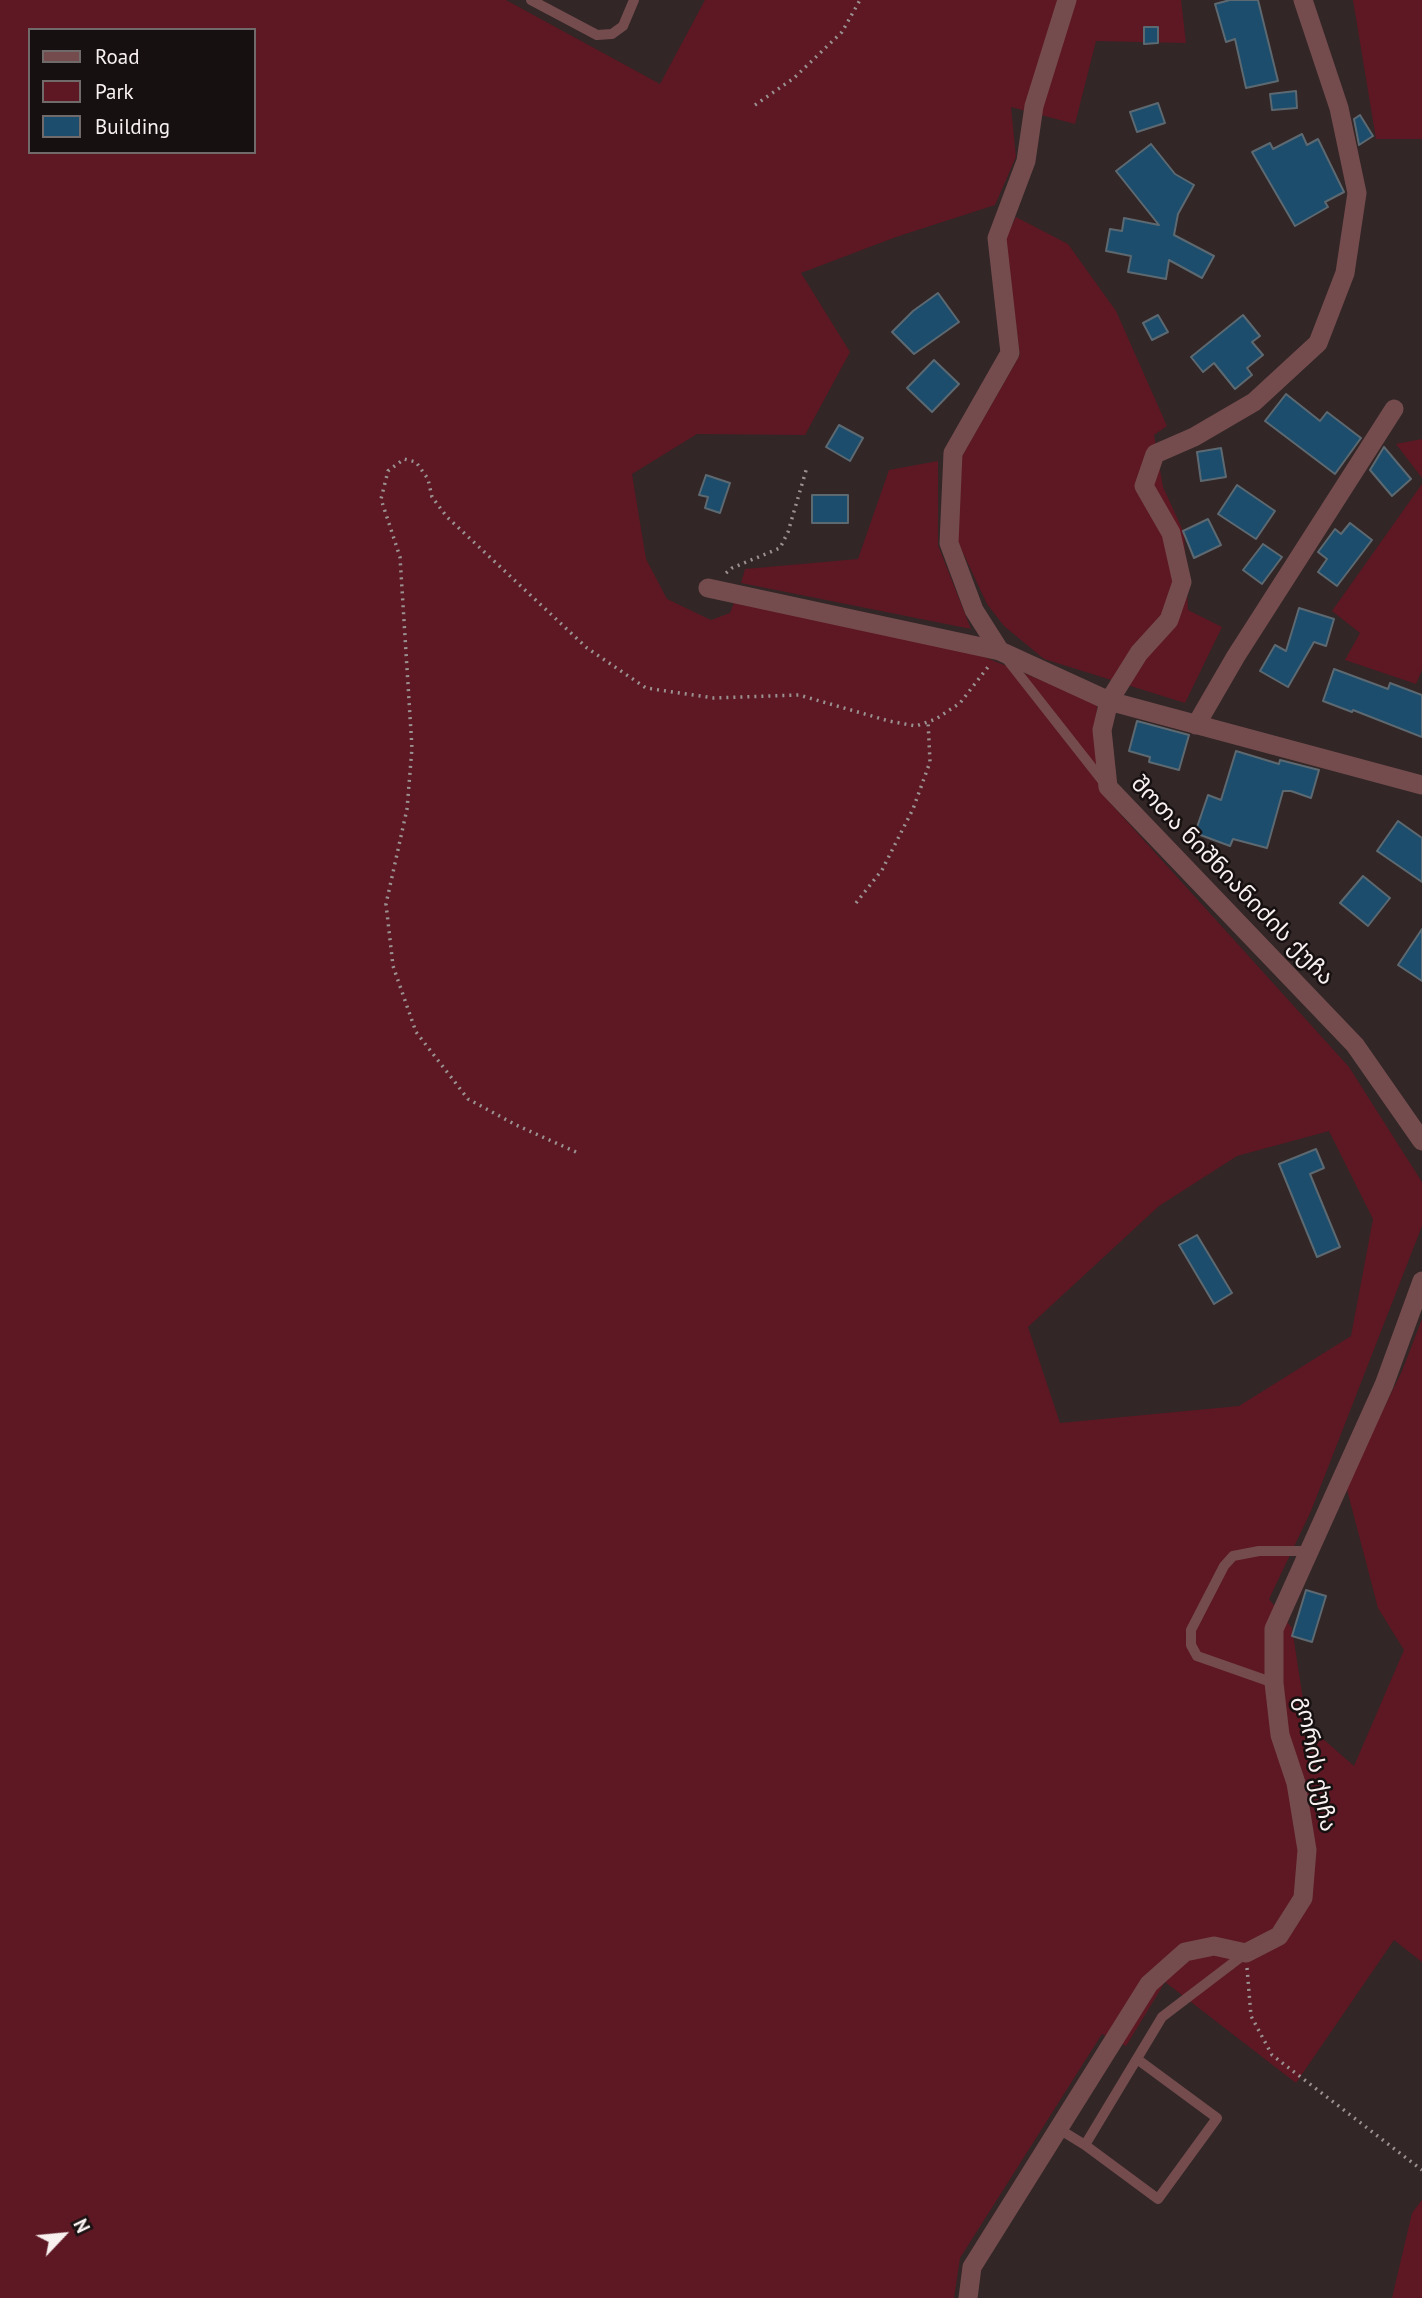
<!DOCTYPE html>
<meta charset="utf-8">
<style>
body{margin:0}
#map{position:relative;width:1422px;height:2298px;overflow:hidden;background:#322626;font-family:"PT Sans",sans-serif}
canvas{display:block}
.legend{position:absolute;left:28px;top:28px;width:228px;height:126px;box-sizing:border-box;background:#161011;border:2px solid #716a6a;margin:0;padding:9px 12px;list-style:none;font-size:21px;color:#f9f0f0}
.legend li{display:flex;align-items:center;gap:14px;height:35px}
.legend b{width:35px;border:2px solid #716a6a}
.north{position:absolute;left:28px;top:2200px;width:70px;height:70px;-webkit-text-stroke:5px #161011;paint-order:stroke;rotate:64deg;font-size:19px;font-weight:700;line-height:28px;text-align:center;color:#f9f0f0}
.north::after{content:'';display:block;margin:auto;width:24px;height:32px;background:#f9f0f0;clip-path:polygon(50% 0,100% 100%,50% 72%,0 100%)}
</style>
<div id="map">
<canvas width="1422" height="2298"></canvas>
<ul class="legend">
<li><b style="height:9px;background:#754c4e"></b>Road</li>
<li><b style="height:19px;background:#5d1823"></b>Park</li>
<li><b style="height:19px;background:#1c4d6c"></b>Building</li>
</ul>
<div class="north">N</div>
</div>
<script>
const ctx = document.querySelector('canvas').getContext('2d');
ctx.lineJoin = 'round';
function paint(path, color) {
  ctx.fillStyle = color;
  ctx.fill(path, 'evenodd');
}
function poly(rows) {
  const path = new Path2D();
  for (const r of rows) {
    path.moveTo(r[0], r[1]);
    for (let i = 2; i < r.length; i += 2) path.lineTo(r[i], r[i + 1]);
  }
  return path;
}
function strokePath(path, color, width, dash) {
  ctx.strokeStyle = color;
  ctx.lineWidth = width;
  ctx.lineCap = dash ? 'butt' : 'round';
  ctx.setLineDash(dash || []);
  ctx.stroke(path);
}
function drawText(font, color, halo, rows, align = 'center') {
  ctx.font = font + ' "PT Sans","Noto Sans Georgian",sans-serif';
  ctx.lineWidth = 5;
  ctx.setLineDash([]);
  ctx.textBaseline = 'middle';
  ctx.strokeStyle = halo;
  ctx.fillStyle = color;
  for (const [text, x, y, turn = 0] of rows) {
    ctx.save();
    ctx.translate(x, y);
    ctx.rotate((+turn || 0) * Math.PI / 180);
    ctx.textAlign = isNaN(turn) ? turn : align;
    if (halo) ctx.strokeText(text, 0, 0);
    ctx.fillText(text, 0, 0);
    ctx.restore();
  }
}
paint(poly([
 [0,0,506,0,660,84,705,0,1181,0,1186,43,1096,41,1075,124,1011,107,1016,157,995,205,896,237,801,273,850,352,805,435,697,434,632,474,646,559,667,599,711,620,730,613,735,600,982,656,1097,703,1096,743,1102,794,1349,1067,1422,1182,1422,1226,1311,1511,1269,1599,1292,1628,1307,1725,1354,1766,1404,1650,1378,1608,1346,1486,1402,1371,1422,1319,1422,1962,1394,1940,1296,2083,1165,1982,1126,2046,1102,2034,960,2258,954,2298,0,2298],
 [30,30,254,30,254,152,30,152],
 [1329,1131,1373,1219,1351,1336,1239,1406,1060,1423,1028,1327,1159,1206,1237,1156],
 [1353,0,1422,0,1422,139,1376,139],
 [1016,217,1068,244,1116,311,1167,426,1154,435,1163,487,1184,533,1188,610,1222,627,1185,703,1044,659,1004,626,987,604,956,538,962,456,1020,355,1005,239],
 [1422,439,1422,478,1396,444],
 [938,461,938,545,971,629,741,583,745,569,858,559,889,470],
 [1422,484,1422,670,1416,684,1345,660,1360,633,1332,611],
 [1422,2200,1422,2298,1392,2298,1412,2213]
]), '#5d1823');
const building = poly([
 [1230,0,1258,0,1278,81,1246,88,1235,39,1226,42,1215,4,1230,0],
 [1144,27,1158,27,1158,43,1144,44,1144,27],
 [1296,91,1297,108,1272,110,1270,94,1296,91],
 [1158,103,1165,123,1137,132,1130,112,1158,103],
 [1360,115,1373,136,1359,145,1354,119,1360,115],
 [1302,134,1307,145,1318,139,1344,192,1325,202,1328,207,1295,226,1252,152,1270,143,1273,149,1302,134],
 [1151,144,1175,174,1194,185,1178,214,1174,235,1214,256,1202,278,1169,260,1166,279,1128,272,1131,256,1106,251,1110,229,1122,231,1124,218,1159,225,1116,171,1151,144],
 [938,293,959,322,914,354,892,332,913,311,938,293],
 [1158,315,1168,332,1152,340,1143,323,1158,315],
 [1243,315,1260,336,1252,342,1263,355,1247,368,1252,375,1235,389,1214,363,1203,372,1191,357,1243,315],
 [934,360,959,384,932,412,907,388,934,360],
 [1286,394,1320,421,1327,412,1361,438,1335,474,1265,421,1286,394],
 [839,425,863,438,850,461,826,447,839,425],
 [1384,447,1411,479,1392,496,1370,470,1384,447],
 [1221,448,1226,477,1201,481,1197,452,1221,448],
 [706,475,730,483,720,513,705,508,708,497,699,495,706,475],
 [1237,485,1275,511,1256,539,1218,514,1237,485],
 [812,495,848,495,848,523,812,523,812,495],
 [1208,519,1221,545,1194,558,1183,531,1208,519],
 [1350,523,1372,540,1337,586,1318,572,1327,559,1318,552,1335,529,1341,534,1350,523],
 [1263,544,1282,557,1262,584,1243,570,1263,544],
 [1299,608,1334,619,1326,646,1314,642,1288,687,1260,671,1275,645,1286,651,1299,608],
 [1334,669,1388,689,1390,683,1422,695,1422,737,1353,710,1352,712,1323,701,1334,669],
 [1137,721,1189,735,1179,770,1149,762,1150,757,1129,751,1137,721],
 [1236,751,1279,764,1280,760,1319,770,1311,798,1291,791,1283,791,1267,848,1233,839,1230,846,1195,833,1208,795,1221,800,1236,751],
 [1398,821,1422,838,1422,882,1377,851,1398,821],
 [1363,876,1390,898,1368,926,1340,903,1363,876],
 [1422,929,1422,981,1398,965,1422,929],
 [1316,1149,1324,1168,1310,1174,1340,1247,1317,1257,1279,1164,1316,1149],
 [1197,1235,1232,1293,1214,1304,1179,1245,1197,1235],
 [1306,1590,1326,1596,1312,1642,1292,1636,1306,1590]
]);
paint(building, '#1c4d6c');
strokePath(building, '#5d6971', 2);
strokePath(poly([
 [755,105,794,78,842,32,860,0],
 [726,573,732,568,780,548,788,532,807,467],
 [856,903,882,870,913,809,930,762,928,721],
 [576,1152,516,1125,468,1099,416,1032,393,966,386,904,407,809,412,748,400,557,381,499,388,471,404,459,416,462,428,479,432,497,447,517,587,648,646,688,714,698,799,695,889,721,916,726,936,719,960,703,988,667],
 [1247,1968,1251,2016,1272,2055,1422,2170]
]), '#9b9191', 3.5, [2, 5]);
strokePath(poly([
 [531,0,597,35,612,34,623,26,634,0],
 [1006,658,1105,784],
 [1274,1683,1197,1656,1191,1645,1191,1630,1224,1566,1233,1556,1259,1551,1310,1551],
 [1059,2129,1085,2145,1162,2017,1246,1953],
 [1085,2145,1158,2199,1217,2118,1137,2059]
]), '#754c4e', 10);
strokePath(poly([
 [1303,0,1339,108,1357,193,1345,273,1318,343,1254,402,1194,437,1155,454,1144,486,1171,533,1182,582,1169,620,1139,653,1109,701,1102,730,1108,787,1355,1045,1422,1141],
 [708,588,1000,651,1109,701,1422,785],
 [1000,651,974,610,949,543,953,453,1010,353,997,238,1026,161,1034,106,1067,0],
 [1196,725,1236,656,1394,409],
 [968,2298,972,2267,1149,1984,1185,1952,1214,1946,1246,1953,1279,1936,1303,1898,1307,1850,1296,1783,1280,1735,1274,1683,1274,1629,1384,1385,1422,1281]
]), '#754c4e', 19);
drawText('23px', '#f9f0f0', '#161011', [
 ["შოთა ნიშნიანიძის ქუჩა",1232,881,46],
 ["გორის ქუჩა",1315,1764,79]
]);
</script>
